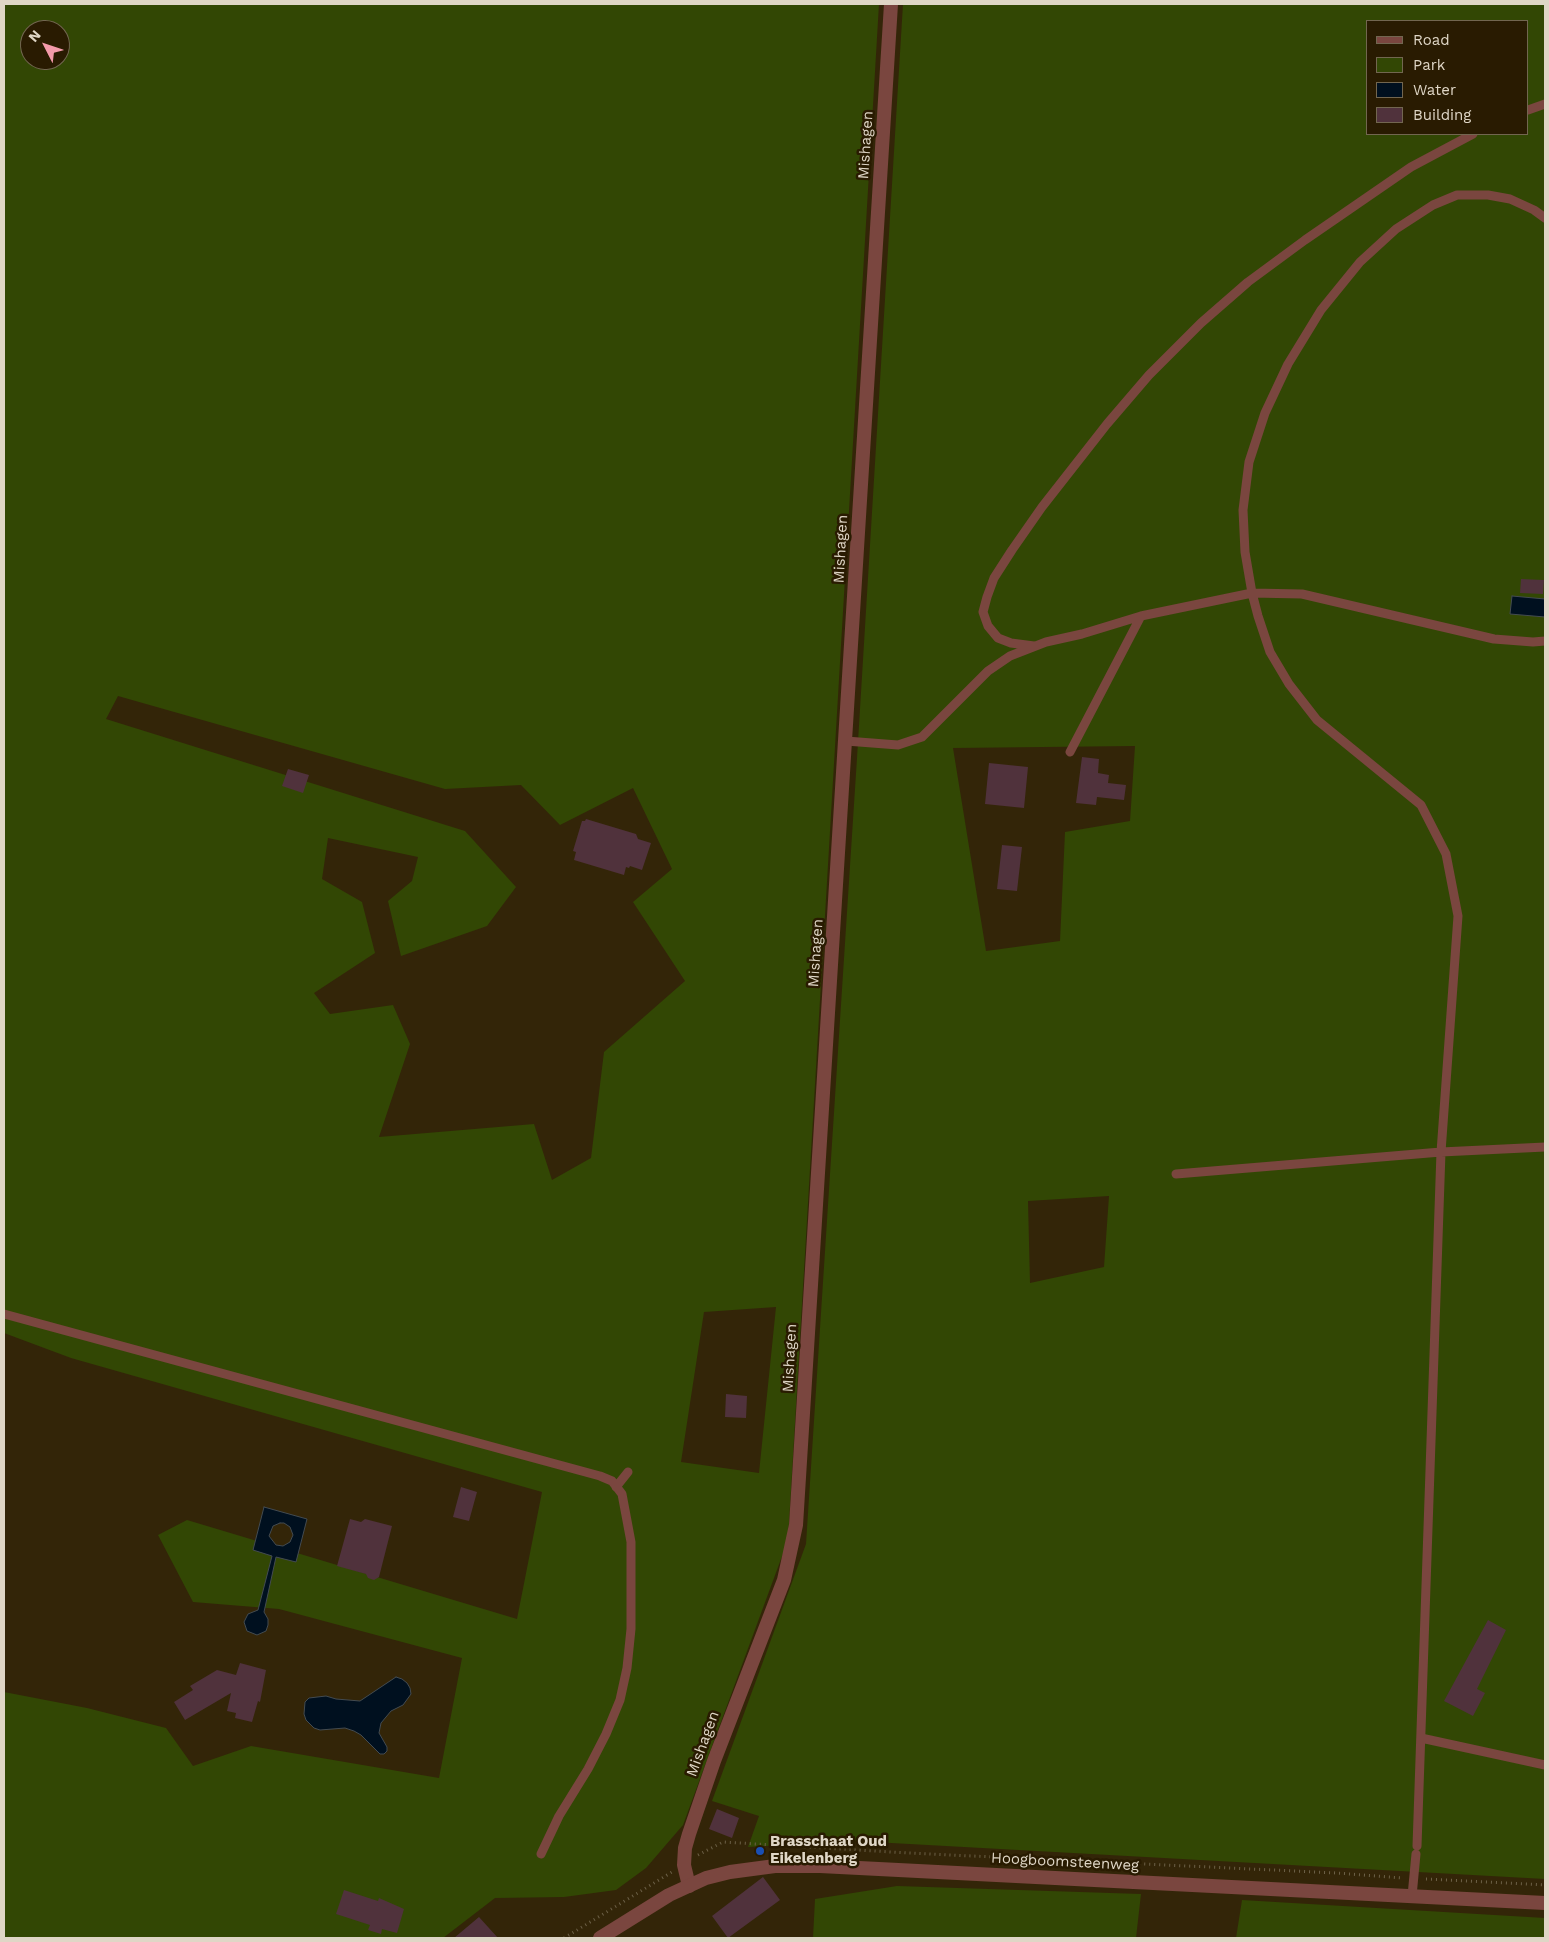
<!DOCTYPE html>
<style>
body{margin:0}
#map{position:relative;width:1549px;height:1942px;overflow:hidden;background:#332508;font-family:"Work Sans",sans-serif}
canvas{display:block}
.frame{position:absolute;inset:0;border:5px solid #dfd6c6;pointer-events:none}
.legend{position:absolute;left:1366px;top:20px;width:162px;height:115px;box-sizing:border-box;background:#291b01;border:1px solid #726650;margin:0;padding:6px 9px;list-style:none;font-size:15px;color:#dfd6c6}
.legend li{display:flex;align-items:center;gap:10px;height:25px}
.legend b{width:25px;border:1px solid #726650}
.north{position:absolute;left:20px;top:20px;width:50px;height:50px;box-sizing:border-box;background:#291b01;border:1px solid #726650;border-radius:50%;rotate:311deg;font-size:14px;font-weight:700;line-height:20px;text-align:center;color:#dfd6c6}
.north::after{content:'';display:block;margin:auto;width:18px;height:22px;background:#f39aaa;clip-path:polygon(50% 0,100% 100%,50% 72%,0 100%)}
</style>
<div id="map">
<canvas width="1549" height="1942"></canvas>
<div class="frame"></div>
<ul class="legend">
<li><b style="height:6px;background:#7a463f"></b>Road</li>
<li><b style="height:14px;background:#324704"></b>Park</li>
<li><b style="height:14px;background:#00101f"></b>Water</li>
<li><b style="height:14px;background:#50323c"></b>Building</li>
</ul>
<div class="north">N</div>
</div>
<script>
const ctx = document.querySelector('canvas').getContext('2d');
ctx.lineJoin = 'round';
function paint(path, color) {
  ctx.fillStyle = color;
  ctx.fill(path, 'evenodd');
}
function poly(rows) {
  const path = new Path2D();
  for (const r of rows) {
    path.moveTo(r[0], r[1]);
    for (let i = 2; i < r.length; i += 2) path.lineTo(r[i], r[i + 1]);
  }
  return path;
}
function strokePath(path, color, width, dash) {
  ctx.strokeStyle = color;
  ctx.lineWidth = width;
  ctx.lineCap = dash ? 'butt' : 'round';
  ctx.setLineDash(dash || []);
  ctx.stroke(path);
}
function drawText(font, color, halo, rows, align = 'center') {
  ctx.font = font + ' "Work Sans",sans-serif';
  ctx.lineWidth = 5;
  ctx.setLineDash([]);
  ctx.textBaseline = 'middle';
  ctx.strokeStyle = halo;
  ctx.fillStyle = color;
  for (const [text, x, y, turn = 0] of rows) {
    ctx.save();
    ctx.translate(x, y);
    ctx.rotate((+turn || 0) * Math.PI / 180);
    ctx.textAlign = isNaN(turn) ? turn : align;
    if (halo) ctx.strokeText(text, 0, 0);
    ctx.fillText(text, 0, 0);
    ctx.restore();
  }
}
paint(poly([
 [4,4,879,4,788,1540,683,1825,646,1868,616,1890,564,1897,495,1898,443,1938,4,1938,4,1692,87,1708,166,1728,193,1766,251,1746,439,1778,462,1658,279,1609,193,1602,158,1535,187,1520,517,1619,542,1492,71,1358,4,1333],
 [30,30,60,30,60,60,30,60],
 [118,696,445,789,521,785,560,825,633,788,672,869,633,902,685,981,604,1052,591,1158,552,1180,534,1124,379,1137,410,1044,393,1005,330,1014,314,993,375,953,362,902,322,879,328,838,418,857,412,881,388,901,401,956,487,926,516,887,465,831,106,719],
 [776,1307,759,1473,681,1462,704,1312],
 [903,4,1545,4,1545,1879,855,1841,748,1847,759,1816,712,1801,806,1544,857,758],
 [1368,21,1528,21,1528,134,1368,134],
 [1135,746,1130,821,1065,832,1060,941,986,951,953,748],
 [1109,1196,1104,1267,1030,1283,1028,1201],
 [897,1886,1141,1894,1136,1938,813,1938,815,1899],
 [1242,1900,1545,1918,1545,1938,1236,1938]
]), '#324704');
const water = poly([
 [1512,596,1545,599,1545,617,1510,614,1512,596],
 [264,1507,307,1519,296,1562,276,1557,264,1612,268,1619,268,1625,266,1631,257,1635,247,1631,244,1622,248,1614,258,1610,272,1556,253,1550,264,1507],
 [280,1523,284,1523,290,1527,293,1535,290,1542,283,1546,276,1545,269,1536,273,1526,280,1523],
 [396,1677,402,1679,407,1683,410,1688,411,1694,403,1705,391,1711,381,1723,379,1733,387,1747,387,1751,384,1754,380,1754,361,1735,354,1731,345,1728,320,1730,314,1728,306,1720,304,1714,305,1702,309,1698,326,1696,336,1699,360,1701,396,1677]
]);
paint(water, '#00101f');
strokePath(water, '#434b51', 1);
paint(poly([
 [1521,579,1544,580,1543,594,1520,593],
 [1082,757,1099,759,1098,773,1109,775,1108,783,1126,785,1124,800,1097,797,1096,805,1076,803],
 [989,763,1028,767,1024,808,985,804],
 [288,769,309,775,303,793,282,786],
 [586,819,636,834,638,839,651,843,642,870,630,866,629,868,626,867,624,875,574,860,576,852,573,851,582,821,585,821],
 [1002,845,1022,847,1017,891,997,889],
 [726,1394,747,1396,746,1418,725,1417],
 [461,1487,477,1492,469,1521,453,1517],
 [350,1519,361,1522,365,1519,392,1526,379,1577,374,1580,368,1578,366,1574,337,1566],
 [1488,1620,1506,1630,1477,1689,1485,1693,1473,1716,1444,1701],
 [240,1663,266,1670,260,1702,258,1701,252,1722,235,1718,236,1713,227,1711,231,1693,185,1720,174,1702,193,1690,190,1686,217,1670,236,1675],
 [717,1809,739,1818,732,1838,709,1829],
 [763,1877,780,1900,728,1938,712,1916],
 [344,1890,378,1901,379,1898,404,1909,397,1933,382,1929,381,1934,368,1930,370,1925,336,1914],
 [479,1917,498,1938,454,1938]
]), '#50323c');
strokePath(poly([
 [698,1855,723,1842,908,1853,1337,1873,1402,1878],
 [1426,1879,1545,1885],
 [564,1938,672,1872]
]), '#6d6148', 3, [1, 4]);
strokePath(poly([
 [1528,110,1545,104],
 [1034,646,1011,643,998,638,988,626,983,612,987,597,994,578,1012,550,1042,507,1107,424,1149,375,1201,323,1248,282,1305,240,1411,167,1473,134],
 [846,741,898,745,922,737,988,671,1010,656,1046,642,1082,634,1141,616],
 [1070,752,1141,616,1252,593,1302,594,1494,639,1533,642,1545,641],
 [1176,1174,1441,1152,1545,1147],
 [4,1314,600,1476,612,1481,622,1494,631,1542,631,1629,627,1668,620,1700,606,1734,588,1769,559,1816,541,1854],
 [616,1487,628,1472],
 [1421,1738,1545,1765],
 [1417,1846,1441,1152,1458,916,1446,854,1421,805,1317,720,1289,684,1270,652,1258,616,1252,593,1245,552,1243,510,1249,462,1265,413,1288,364,1321,310,1360,262,1396,229,1433,205,1457,195,1488,195,1510,199,1534,210,1545,218],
 [1412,1896,1416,1854]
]), '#7a463f', 9);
strokePath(poly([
 [689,1886,684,1865,685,1848,689,1834,714,1761,784,1580,796,1525,891,4]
]), '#7a463f', 14);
strokePath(poly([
 [600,1938,669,1895,706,1878,730,1872,775,1866,820,1866,1545,1903]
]), '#7a463f', 14);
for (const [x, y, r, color] of [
 [760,1851,5,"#1a4fb4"]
]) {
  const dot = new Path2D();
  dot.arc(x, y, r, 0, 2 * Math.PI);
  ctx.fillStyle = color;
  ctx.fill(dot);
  strokePath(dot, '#291b01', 2);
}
drawText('15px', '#dfd6c6', '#291b01', [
 ["Mishagen",866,145,-86],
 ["Mishagen",841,549,-87],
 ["Mishagen",816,953,-86],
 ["Mishagen",790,1358,-87],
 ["Mishagen",703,1744,-70],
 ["Hoogboomsteenweg",1065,1862,3]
]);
drawText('bold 15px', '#dfd6c6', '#291b01', [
 ["Brasschaat Oud",770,1842],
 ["Eikelenberg",770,1859]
], 'left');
</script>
